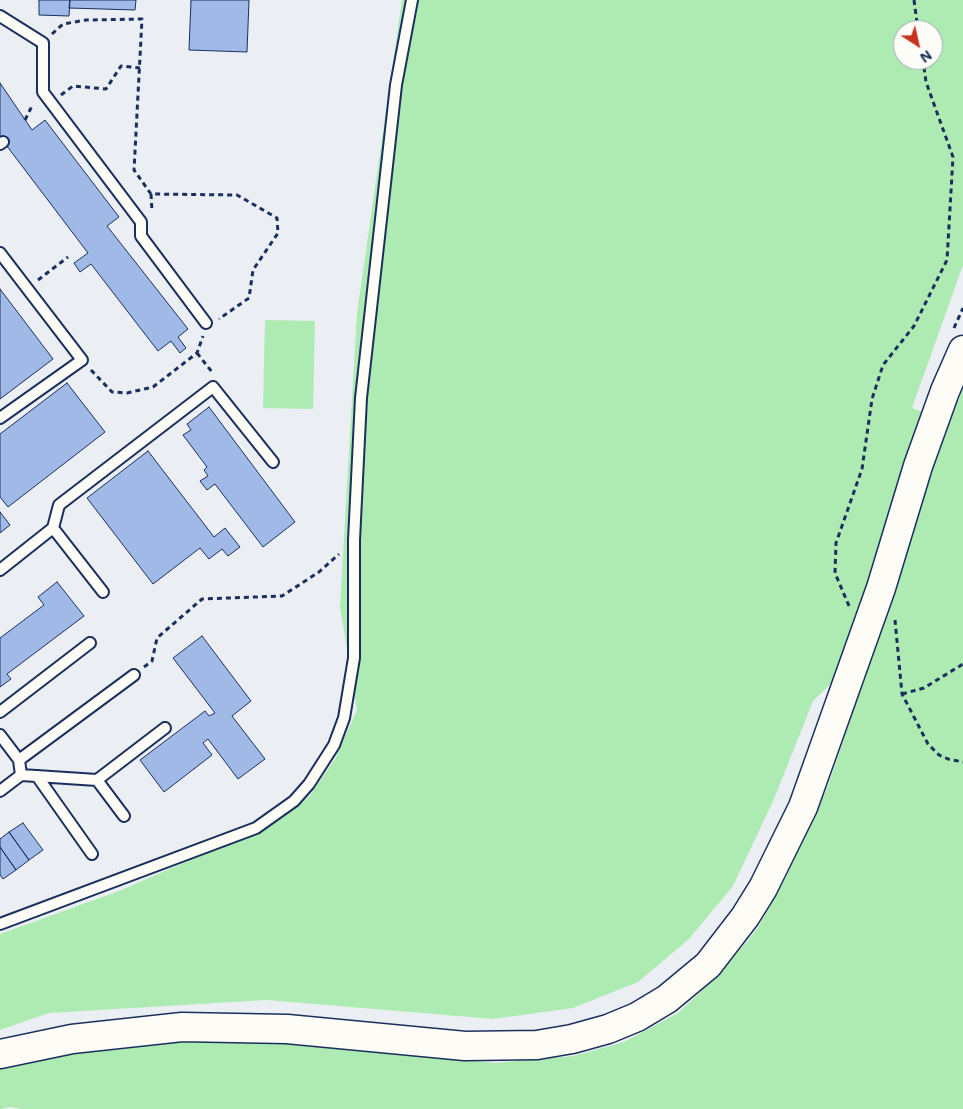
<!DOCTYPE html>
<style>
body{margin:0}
#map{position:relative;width:963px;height:1109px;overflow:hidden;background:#ebeff4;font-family:Mali,sans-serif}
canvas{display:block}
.north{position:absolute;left:893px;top:20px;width:50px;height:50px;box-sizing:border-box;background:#fdfcf7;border:1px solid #a3aaba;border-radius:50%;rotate:145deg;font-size:14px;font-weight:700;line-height:20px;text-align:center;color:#1b2f5e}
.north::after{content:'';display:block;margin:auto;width:18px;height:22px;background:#c8321e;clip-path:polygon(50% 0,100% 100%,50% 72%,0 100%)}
</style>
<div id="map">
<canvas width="963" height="1109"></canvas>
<div class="north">N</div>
</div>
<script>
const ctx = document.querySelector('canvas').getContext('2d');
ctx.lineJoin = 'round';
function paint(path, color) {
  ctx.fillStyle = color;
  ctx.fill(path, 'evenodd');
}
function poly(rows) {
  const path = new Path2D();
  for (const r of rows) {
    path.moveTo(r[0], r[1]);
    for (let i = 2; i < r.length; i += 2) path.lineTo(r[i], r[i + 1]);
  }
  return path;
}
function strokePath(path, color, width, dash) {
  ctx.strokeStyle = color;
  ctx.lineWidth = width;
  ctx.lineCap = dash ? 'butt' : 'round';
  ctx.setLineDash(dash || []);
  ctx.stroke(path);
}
paint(poly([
 [402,0,963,0,963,265,912,408,949,423,963,389,963,1109,21,1109,11,1107,0,1109,0,1065,36,1055,148,1040,278,1039,495,1063,574,1056,624,1042,678,1013,721,973,757,929,786,877,828,786,878,637,813,701,774,799,733,886,689,939,638,982,573,1008,493,1019,267,1000,49,1013,0,1030,0,934,119,891,273,824,309,797,335,759,357,710,340,607,357,313],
 [903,30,933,30,933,60,903,60],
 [265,320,315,321,313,409,263,408]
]), '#adebb2');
const building = poly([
 [39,0,70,0,69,16,39,15,39,0],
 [70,0,136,0,135,10,69,8,70,0],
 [191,0,249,0,247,52,189,50,191,0],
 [0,83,32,130,45,120,119,217,107,226,188,329,178,337,186,348,180,353,171,341,158,351,91,264,80,272,74,263,88,253,0,137,0,83],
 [0,289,53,359,0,399,0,289],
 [67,383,105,432,8,507,0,497,0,434,67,383],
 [209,407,295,522,263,547,215,484,207,490,200,481,208,476,204,470,207,467,183,435,191,430,187,424,209,407],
 [148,451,214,537,225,528,240,547,228,556,222,549,209,559,200,548,153,584,87,498,148,451],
 [0,512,10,525,0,533,0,512],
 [57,582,84,616,7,674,11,679,0,687,0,638,44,605,38,597,57,582],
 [202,636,251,701,232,716,265,759,238,779,208,739,203,743,212,755,164,792,140,760,205,711,209,716,215,713,173,658,202,636],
 [23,823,43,850,29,860,9,832,23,823],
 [9,832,29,860,16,870,0,847,0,839,9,832],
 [0,847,16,870,3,879,0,875,0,847]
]);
paint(building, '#a1b9e6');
strokePath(building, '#1b2f5e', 1);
const lane = poly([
 [0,16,43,43,43,92,141,222,141,236,206,323],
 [0,144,3,142],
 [0,253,82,360,0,418],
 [53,528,103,592],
 [0,570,53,528,59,505,213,387,273,462],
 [0,712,90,643],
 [0,735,19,760,21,775],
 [19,760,134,675],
 [21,775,97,780,165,728],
 [37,776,92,854],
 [97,780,124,816],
 [0,791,21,775],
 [0,924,256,828,294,801,309,784,334,745,344,718,354,658,354,540,361,398,396,85,412,0]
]);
const secondary = poly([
 [0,1054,72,1039,182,1027,287,1029,465,1046,537,1045,572,1039,608,1029,637,1017,667,999,708,965,745,917,763,888,803,807,881,588,918,466,945,391,963,350]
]);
strokePath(lane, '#1b2f5e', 14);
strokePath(secondary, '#1b2f5e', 31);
strokePath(poly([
 [914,0,918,30],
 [52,34,63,24,86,20,142,19,134,170,151,194,237,195,277,218,278,233,253,270,249,298,219,319],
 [61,95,73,86,106,89,121,66,140,68],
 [25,120,33,104],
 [151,194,152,211],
 [38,280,68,257],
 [954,328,963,308],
 [197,353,212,372],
 [91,370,112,392,127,393,153,387,197,353,203,336],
 [849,606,835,573,836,543,862,469,872,399,883,365,914,326,947,260,953,157,926,82,923,60],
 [895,620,902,694,928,744,939,755,948,759,963,762],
 [144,667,152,661,157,638,202,599,282,596,319,572,339,554],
 [902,694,924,688,963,664]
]), '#1b2f5e', 3, [5, 4]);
strokePath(lane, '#fdfcf7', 10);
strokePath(secondary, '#fdfcf7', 28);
</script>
